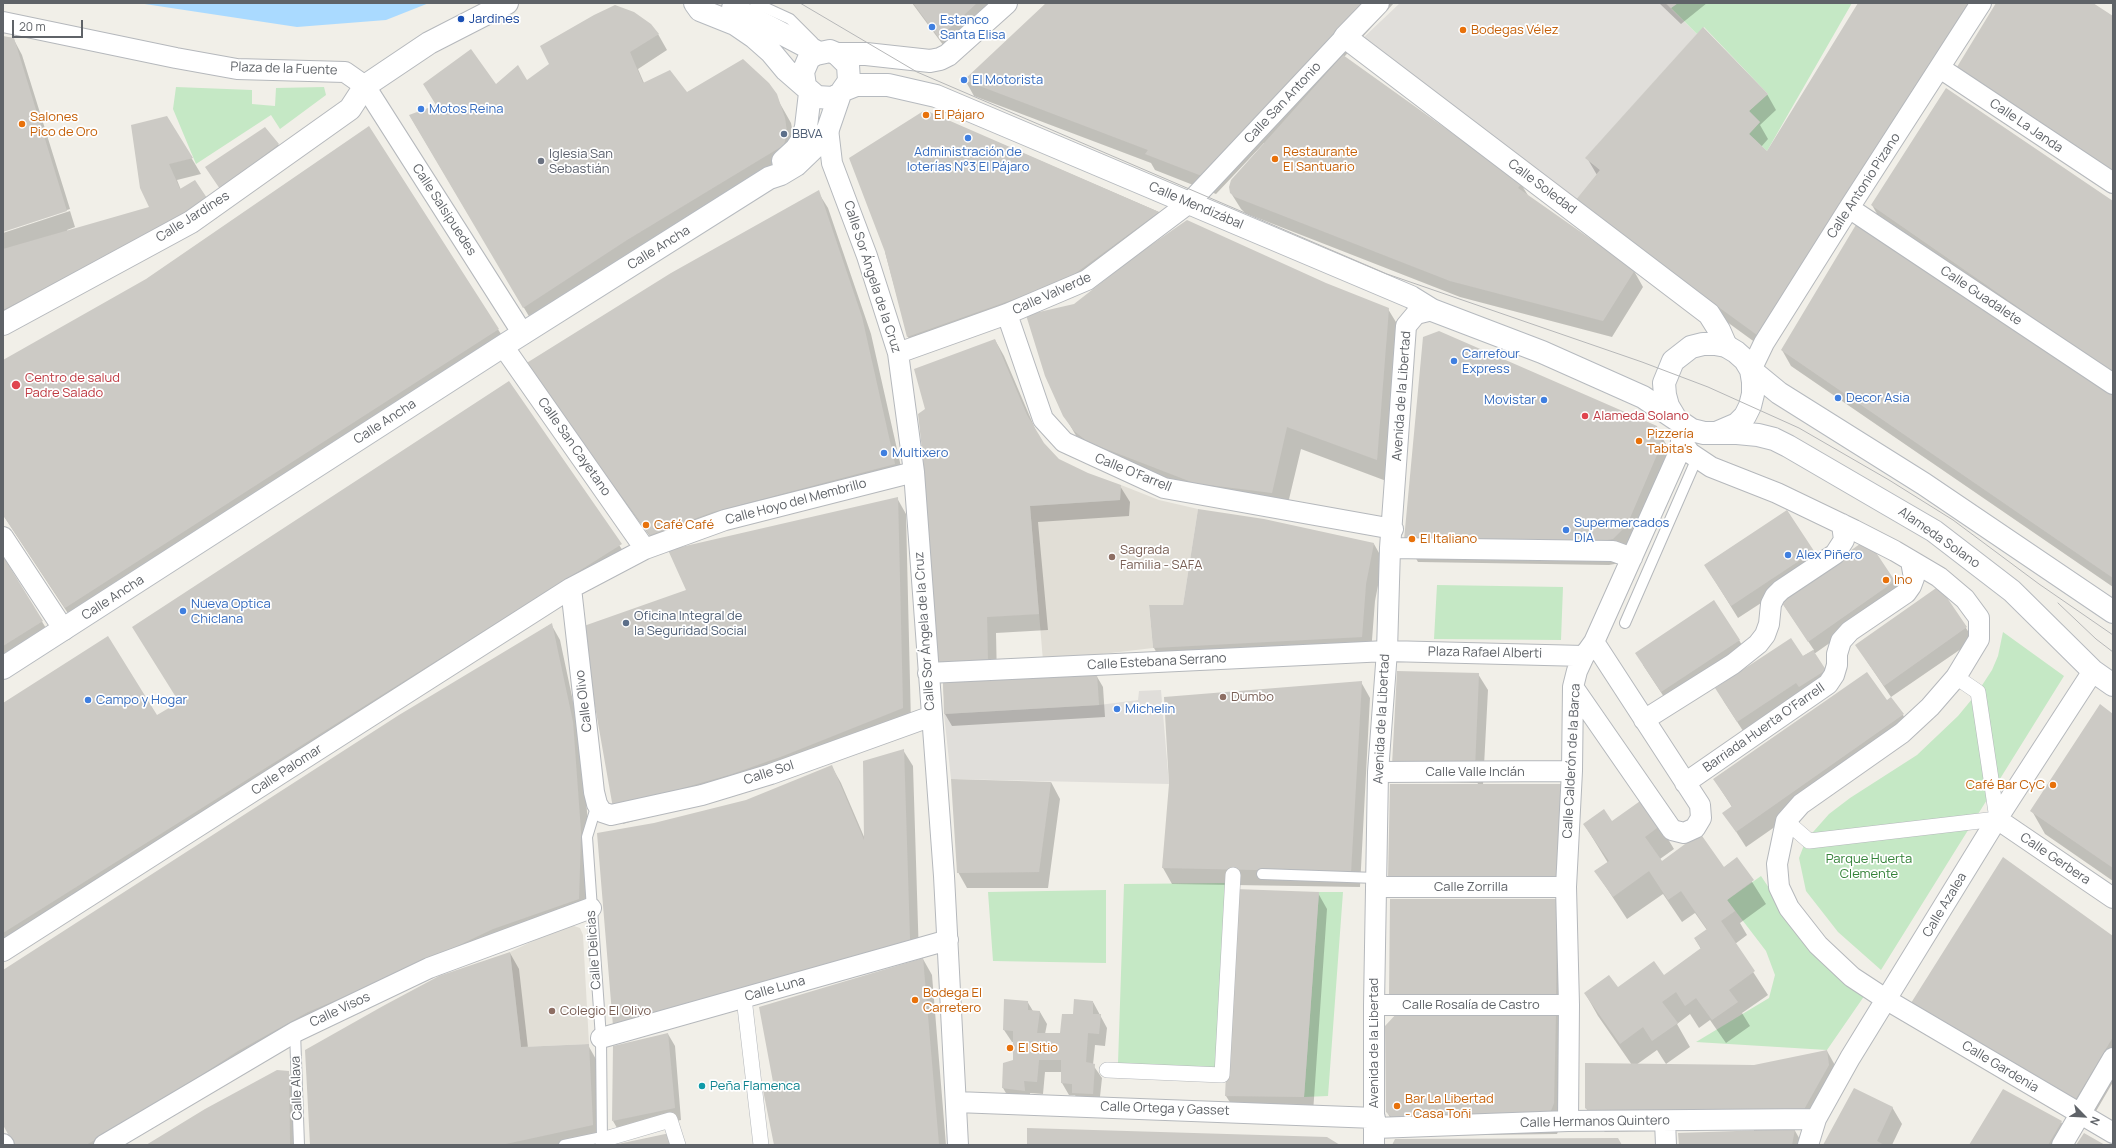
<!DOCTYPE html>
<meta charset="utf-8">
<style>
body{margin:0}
#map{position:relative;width:2116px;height:1148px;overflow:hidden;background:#f1efe8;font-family:Manrope,sans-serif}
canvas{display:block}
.frame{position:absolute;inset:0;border:4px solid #5f6368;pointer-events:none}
.north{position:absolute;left:2064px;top:1096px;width:40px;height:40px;-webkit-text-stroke:3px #fff;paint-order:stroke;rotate:114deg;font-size:11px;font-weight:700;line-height:16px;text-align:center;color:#5f6368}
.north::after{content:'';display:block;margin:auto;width:14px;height:18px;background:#5f6368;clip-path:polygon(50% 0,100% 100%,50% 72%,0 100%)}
.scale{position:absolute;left:12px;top:20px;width:71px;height:18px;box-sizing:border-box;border:2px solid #5f6368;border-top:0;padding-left:5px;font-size:12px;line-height:14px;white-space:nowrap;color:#5f6368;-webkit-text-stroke:3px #fff;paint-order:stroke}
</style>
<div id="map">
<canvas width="2116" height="1148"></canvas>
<div class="frame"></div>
<div class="north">N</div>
<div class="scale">20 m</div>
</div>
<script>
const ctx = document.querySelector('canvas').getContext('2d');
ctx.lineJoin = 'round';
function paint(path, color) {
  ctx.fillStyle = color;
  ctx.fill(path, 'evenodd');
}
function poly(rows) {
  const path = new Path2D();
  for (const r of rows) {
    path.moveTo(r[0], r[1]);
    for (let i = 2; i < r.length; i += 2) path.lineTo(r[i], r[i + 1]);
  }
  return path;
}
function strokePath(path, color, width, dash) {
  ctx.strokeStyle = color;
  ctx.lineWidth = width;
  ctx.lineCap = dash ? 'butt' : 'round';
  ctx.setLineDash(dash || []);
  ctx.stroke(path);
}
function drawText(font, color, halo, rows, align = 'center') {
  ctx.font = font + ' Manrope,sans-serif';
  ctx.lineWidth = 3.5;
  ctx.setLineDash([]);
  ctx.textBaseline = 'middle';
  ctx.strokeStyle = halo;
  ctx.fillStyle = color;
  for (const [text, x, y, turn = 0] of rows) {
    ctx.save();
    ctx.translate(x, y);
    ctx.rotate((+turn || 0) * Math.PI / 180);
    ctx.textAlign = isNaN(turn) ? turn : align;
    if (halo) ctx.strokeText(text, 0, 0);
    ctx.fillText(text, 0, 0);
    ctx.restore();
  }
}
paint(poly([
 [1400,3,1665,3,1697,34,1586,158,1600,170,1574,202,1362,39],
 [1161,690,1169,784,951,779,944,714,1099,705,1138,700,1139,691]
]), '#e0deda');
paint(poly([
 [1121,485,1159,500,1198,509,1183,605,1149,606,1153,648,1043,661,1030,506,1120,500],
 [571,925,580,928,583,935,589,1044,521,1047,510,952,558,929]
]), '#e1ded6');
paint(poly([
 [1678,3,1852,3,1767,151,1749,134,1760,122,1749,111,1768,94,1704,27,1697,34,1671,8],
 [176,87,252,90,252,104,275,106,276,88,324,87,326,95,280,129,271,115,196,164,173,109],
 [1437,585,1563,587,1561,640,1434,639],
 [2003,632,2064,676,1881,970,1838,932,1806,891,1799,858,1806,840,1829,814,1850,798,1917,755,1958,716,1977,693,1992,670,1998,656],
 [1761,876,1779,903,1867,992,1827,1050,1696,1042,1769,998,1775,975,1766,951,1727,900],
 [1226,883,1217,1070,1118,1063,1124,884],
 [1106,890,1106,963,993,961,988,892],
 [1319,892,1343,892,1328,1096,1304,1097]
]), '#c5e8c5');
paint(poly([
 [138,3,429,3,386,20,297,27]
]), '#aadaff');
paint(poly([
 [912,3,1003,3,949,53],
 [1047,3,1394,3,1344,57,1521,184,1529,197,1634,271,1643,287,1612,337,1460,297,1245,213,1241,209,1231,193,1265,144,1264,143,1216,194,1155,170,1151,163,974,96,965,80],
 [1659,3,1707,3,1681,24],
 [1859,3,1987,3,1767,351,1584,218,1597,175,1587,158,1767,94,1776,110,1760,125,1768,139,1761,147,1767,153],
 [658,34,667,50,638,69,644,83,687,94,778,100,791,123,796,149,793,162,533,323,410,116,495,86,527,82],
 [3,37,13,38,22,55,70,209,3,231],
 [925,111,1159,212,1168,228,1074,297,917,353,908,337,885,252],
 [167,117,201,174,177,180,181,190,208,202,217,218,5,330,3,327,3,233,70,211,75,227,67,230,68,232,150,208],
 [369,128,508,345,75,624,3,515,3,361,147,280],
 [278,144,283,152,226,196,206,167],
 [818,192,828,208,871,334,904,480,723,527,660,550,535,380],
 [2113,202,2113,382,1881,221,1872,205],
 [1326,284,1388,309,1402,332,1389,482,1301,449,1285,516,1208,505,1078,439,1064,415,1074,305],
 [995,340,1004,356,1036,431,1043,444,1058,460,1087,474,1120,486,1130,502,1129,516,1038,522,1048,630,996,633,997,680,1096,675,1103,687,1105,717,952,726,945,714,927,410],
 [1782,350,2113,394,2113,587,1791,366],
 [508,383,630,561,3,955,3,704,156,717,180,703],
 [1656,427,1670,451,1626,562,1609,565,1418,562,1405,539],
 [897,498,906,514,911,724,742,790,623,824,614,808,688,591],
 [1787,511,1821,564,1738,618,1705,565],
 [1374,544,1383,560,1375,601,1371,653,1163,664,1154,648,1150,606,1184,606],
 [3,558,49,633,3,667],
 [1894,581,1901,593,1814,654,1832,682,1745,734,1723,700,1814,650,1781,601],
 [1939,588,1974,640,1891,697,1864,657],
 [551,624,560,640,581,739,590,848,588,915,503,945,420,984,318,1028,123,1145,15,1145,3,1123,3,971],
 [1739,640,1746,652,1668,703,1643,665],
 [1478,674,1488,690,1483,785,1477,785,1478,783,1402,781],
 [1361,682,1370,698,1360,887,1172,884,1163,868],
 [1886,701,1903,715,1912,731,1746,847,1724,813,1732,807,1714,779],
 [2113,715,2113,881,2045,834,2032,811],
 [903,750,913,766,919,957,614,1026,654,824,746,801,832,767,841,783,865,839],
 [1051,782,1060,799,1048,888,967,888,958,872],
 [1612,822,1660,826,1674,849,1660,859,1662,862,1723,868,1737,858,1766,904,1740,923,1747,935,1735,944,1768,995,1742,1013,1750,1026,1726,1043,1710,1020,1699,1028,1690,1014,1677,1024,1690,1047,1666,1064,1657,1050,1636,1065,1754,1066,1827,1051,1836,1067,1838,1082,1794,1129,1803,1145,1680,1145,1754,1131,1754,1129,1605,1132,1596,1124,1586,1108,1632,1065,1598,1016,1585,993,1617,989,1664,976,1701,949,1695,939,1707,930,1695,913,1682,922,1663,894,1627,919,1596,872,1608,863,1584,824],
 [1318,893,1327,909,1313,1113,1236,1112,1226,1096],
 [1557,900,1565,1011,1555,1011,1565,1028,1563,1119,1557,1134,1406,1136,1396,1128,1387,1112],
 [2113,937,2113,1082,2088,1125,1925,1027],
 [510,953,519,969,528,1048,588,1045,597,1061,601,1141,585,1145,311,1145],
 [923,959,932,975,946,1145,775,1145,774,1083],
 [1027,1001,1033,1011,1040,1012,1047,1024,1045,1034,1061,1034,1074,1015,1093,1002,1107,1028,1105,1046,1095,1045,1093,1065,1102,1078,1099,1106,1080,1105,1075,1095,1069,1095,1062,1083,1062,1072,1045,1072,1043,1094,1030,1093,1031,1103,1010,1100,1003,1088,1004,1064,1013,1061,1014,1042,1012,1042,1004,1030],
 [668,1034,675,1046,681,1120,620,1133,613,1121],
 [288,1072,297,1088,298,1145,147,1145],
 [1892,1107,1902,1124,1892,1145,1824,1145],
 [2061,1122,2071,1138,2066,1145,1970,1145]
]), '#0003');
paint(poly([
 [913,3,977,3,939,38],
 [1046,3,1370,3,1207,178,1145,154,1148,150,964,80],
 [1666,3,1678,3,1671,8],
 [1858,3,1968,3,1757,335,1574,202,1600,170,1585,158,1703,27,1768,94,1749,111,1760,122,1749,134,1767,151],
 [1996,3,2093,3,2113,16,2113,173,1957,67],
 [615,5,634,12,651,24,659,34,630,52,643,83,670,70,687,92,743,59,769,83,777,94,785,118,787,132,784,145,627,240,523,308,409,115,436,105,423,84,471,49,496,84,518,65,527,80,549,64,540,46,594,15],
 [3,36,14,38,67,211,3,232],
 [1343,55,1522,183,1518,188,1635,270,1603,321,1450,281,1235,197,1230,193,1229,187,1231,180],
 [1946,88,2113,201,2113,373,1871,205],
 [925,110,1159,212,1065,281,907,337,885,252,849,158],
 [167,116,193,158,169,164,180,189,195,180,209,201,3,310,3,249,149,207,140,188,131,125],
 [369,126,499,329,65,608,3,515,3,360,146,279],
 [265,127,279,144,220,189,205,167],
 [819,190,862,317,895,464,713,512,650,535,525,364,671,273],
 [1860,218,2113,392,2113,578,1781,350],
 [1187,220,1326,283,1389,308,1377,460,1287,427,1272,493,1194,483,1088,442,1074,431,1063,416,1045,376,1026,315,1074,304,1138,254],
 [1439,331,1657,426,1662,443,1627,525,1613,539,1595,542,1404,540,1423,337],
 [995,339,1027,415,1044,443,1059,459,1088,473,1121,485,1120,500,1030,506,1039,614,987,617,988,663,935,666,923,458,918,414,925,409,914,369],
 [509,381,622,544,3,933,3,703,108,636,157,715,179,702,132,627],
 [898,497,903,708,783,756,732,774,613,808,581,627,686,590,668,550],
 [1198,509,1264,519,1374,543,1366,584,1362,637,1153,648,1149,605,1183,605],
 [1787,510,1814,551,1731,606,1704,565],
 [1867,539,1895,581,1808,642,1780,600],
 [3,556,43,621,3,646],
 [1939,586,1967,627,1884,686,1855,645],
 [1714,600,1740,640,1661,692,1635,653],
 [552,623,573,722,581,832,579,899,493,929,411,968,308,1012,238,1051,157,1104,86,1145,14,1145,3,1125,3,970,399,715],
 [1791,638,1803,656,1813,650,1826,670,1799,687,1796,683,1737,722,1715,688],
 [1397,671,1479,673,1475,768,1392,765],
 [1867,672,1887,700,1891,697,1904,714,1736,832,1722,813,1732,806,1713,779],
 [1097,674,1099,705,944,714,943,681],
 [1362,681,1351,872,1162,868,1169,784,1164,697],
 [2100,704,2113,714,2113,868,2030,811],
 [904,749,910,940,613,1026,597,833,654,823,746,800,832,765,864,840,863,761],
 [951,779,1051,782,1039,872,957,873],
 [1390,784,1565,784,1559,881,1388,878],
 [1643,799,1661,825,1645,837,1662,861,1700,833,1724,867,1737,857,1754,880,1727,900,1735,911,1721,921,1755,971,1729,990,1738,1002,1712,1020,1696,998,1685,1006,1676,992,1662,1002,1678,1023,1652,1041,1643,1027,1620,1044,1584,993,1609,975,1618,987,1654,961,1664,975,1701,948,1694,938,1707,929,1681,891,1668,900,1649,871,1613,897,1594,871,1609,861,1583,824,1604,809,1612,821],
 [2003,857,2113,936,2113,1037,2074,1102,1911,1003],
 [1235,889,1319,892,1304,1097,1225,1096],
 [1390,899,1557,899,1556,995,1389,996],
 [510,952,521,1047,589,1044,593,1125,501,1145,310,1145,305,1050,383,1006,439,976],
 [923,958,939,1145,774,1145,762,1085,773,1082,759,1007],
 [1004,999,1028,1001,1028,1010,1040,1011,1037,1033,1060,1033,1062,1014,1073,1014,1074,999,1093,1001,1093,1014,1101,1014,1099,1034,1088,1033,1086,1062,1095,1064,1093,1094,1072,1093,1072,1084,1061,1083,1061,1060,1039,1060,1037,1082,1024,1081,1025,1091,1002,1088,1003,1063,1013,1060,1013,1031,1003,1030],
 [1556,1011,1554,1103,1548,1118,1396,1121,1386,1112,1385,1026,1398,1012],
 [668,1033,675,1108,612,1121,613,1046],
 [1827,1050,1829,1065,1802,1113,1595,1116,1585,1108,1585,1063,1754,1065],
 [277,1070,289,1071,290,1145,146,1145,205,1109],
 [1854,1088,1893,1107,1877,1141,1884,1145,1823,1145],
 [2003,1089,2062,1121,2048,1145,1969,1145],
 [1027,1128,1327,1137,1340,1145,1027,1145],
 [1795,1129,1792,1145,1679,1145,1678,1133],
 [670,1133,672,1145,618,1145,618,1144],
 [2084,1133,2105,1145,2076,1145],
 [1618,1138,1622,1145,1392,1145,1395,1139]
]), '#cccac5');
const service = poly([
 [755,3,790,19,813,42],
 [1625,623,1697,458],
 [597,804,587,837,601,1038,602,1145],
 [1262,874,1376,878],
 [295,1032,299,1145],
 [564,1145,602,1137]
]);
const pedestrian = poly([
 [1786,821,1809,841,1997,819,1978,692,1956,677],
 [744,998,761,1145],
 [1107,1070,1222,1075,1233,875],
 [602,1140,670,1120,678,1145]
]);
const minor = poly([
 [3,22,176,58,237,69,345,72,365,86,523,334],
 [1940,68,2113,183],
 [828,129,832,163,867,256,898,353,914,472,944,876,958,1145],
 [1849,208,2113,384],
 [1007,314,1043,419,1064,442,1164,488,1393,529],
 [503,346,645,549],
 [898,353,1007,314,1087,280,1189,203,1345,37],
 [1751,370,1764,343,1849,208,1981,3],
 [1683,437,1685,446,1690,453,1711,467,1777,493,1854,530,1895,551,1939,577,1965,599,1979,618,1979,639,1956,677,1930,707,1902,733,1801,804,1786,821,1777,864,1779,887,1789,908,1818,945,1852,977,1887,1000,2113,1133],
 [3,537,64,630],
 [1390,548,1613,551,1632,558],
 [571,588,594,792,597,804,602,812,611,815,702,795,771,774,932,716],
 [928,673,1387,651,1584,656],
 [1573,687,1672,830,1684,833,1695,828,1701,818,1700,805,1594,642],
 [1644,720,1733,664,1758,644,1765,635,1769,624,1771,604,1775,596,1781,590,1835,554,1844,540,1842,524],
 [1378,772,1572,771],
 [1685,783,1828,684,1834,675,1837,665,1837,654,1841,641,1850,631,1906,593,1911,586,1914,578,1911,561],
 [1997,819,2113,898],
 [1376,887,1566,887],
 [3,951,571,588,645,549,725,520,914,472],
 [1374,1005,1569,1005],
 [601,1038,948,940],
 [956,1102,1375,1118],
 [1568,1121,1569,1005,1566,887,1572,771,1573,687,1577,671,1584,656,1594,642,1672,468,1680,450,1682,432],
 [1665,1121,1666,1145],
 [1375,1128,1568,1121,1816,1119],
 [3,1144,4,1145],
 [104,1145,295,1032,429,968,591,908],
 [1374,1145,1374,1005,1378,772,1387,651,1390,548,1406,326,1416,314,1432,310],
 [1808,1145,1816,1119,1850,1058,1997,819,2093,671],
 [2062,1145,2113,1058]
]);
const tertiary = poly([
 [1378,3,1345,37,1709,314,1719,330,1726,346],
 [837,54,866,54,930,61,940,59,948,55,1006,3],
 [3,324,191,222,350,109,365,86,429,43,507,3]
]);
const secondary = poly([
 [695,3,700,10,735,24,754,37,771,52,786,70,817,97,833,98,840,94,849,81,848,65,837,54,830,51,816,54,809,58,803,72,805,86],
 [733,8,819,53],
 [846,89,856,85,888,85,936,96,1411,297,1432,310,1542,352,1643,397,1692,430,1704,433,1737,433,1758,435,1774,439,1788,446,1934,531,2012,591,2093,671,2113,685],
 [783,161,796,149,802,140,806,127,810,93],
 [1751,370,1779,393,1924,484,2113,612],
 [1674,416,1668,406,1665,395,1664,383,1673,361,1691,347,1703,344,1715,344,1726,346,1736,352,1745,360,1751,370,1753,382,1753,394,1750,406,1745,416,1737,424,1716,433],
 [3,668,503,346,769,178,781,174,796,165,821,141,828,129,840,94]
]);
strokePath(service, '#b5b8bc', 12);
strokePath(pedestrian, '#b5b8bc', 16);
strokePath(minor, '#b5b8bc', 22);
strokePath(tertiary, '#b5b8bc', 24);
strokePath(secondary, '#b6babf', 24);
strokePath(service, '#fff', 10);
strokePath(pedestrian, '#fff', 15);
strokePath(minor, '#fff', 20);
strokePath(tertiary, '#fff', 22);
strokePath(secondary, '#fff', 22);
strokePath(poly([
 [800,3,917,72,1387,274,1642,362,1708,387,1799,428,1889,480,1953,520,2039,584,2113,635],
 [2058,603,2096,639,2113,652]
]), '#b6b7b8', 1);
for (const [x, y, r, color] of [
 [461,19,4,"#1a4fb4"],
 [932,27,4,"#3f7fe0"],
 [1463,30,4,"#e8710a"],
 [964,80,4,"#3f7fe0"],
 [421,109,4,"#3f7fe0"],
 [926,115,4,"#e8710a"],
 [22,124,4,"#e8710a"],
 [784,134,4,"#5c6f8a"],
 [968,138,4,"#3f7fe0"],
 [1275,159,4,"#e8710a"],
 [541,161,4,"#6b7280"],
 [1454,361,4,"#3f7fe0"],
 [16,385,5,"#e0444e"],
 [1838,398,4,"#3f7fe0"],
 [1544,400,4,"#3f7fe0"],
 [1585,416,4,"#e0444e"],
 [1639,441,4,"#e8710a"],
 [884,453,4,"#3f7fe0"],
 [646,525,4,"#e8710a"],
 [1566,530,4,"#3f7fe0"],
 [1412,539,4,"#e8710a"],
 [1788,555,4,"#3f7fe0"],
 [1112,557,4,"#8d6e63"],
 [1886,580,4,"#e8710a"],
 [183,611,4,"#3f7fe0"],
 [626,623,4,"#5c6f8a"],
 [1223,697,4,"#8d6e63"],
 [88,700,4,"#3f7fe0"],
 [1117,709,4,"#3f7fe0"],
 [2053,785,4,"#e8710a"],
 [915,1000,4,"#e8710a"],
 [552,1011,4,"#8d6e63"],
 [1010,1048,4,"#e8710a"],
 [702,1086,4,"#0f9aa8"],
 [1397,1106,4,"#e8710a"]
]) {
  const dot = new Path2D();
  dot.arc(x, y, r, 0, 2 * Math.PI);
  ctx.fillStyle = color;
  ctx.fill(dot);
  strokePath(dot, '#fff', 1.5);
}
drawText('13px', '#164399', '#fff', [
 ["Jardines",469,19]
], 'left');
drawText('13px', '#366cbe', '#fff', [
 ["Estanco",940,20],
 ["Santa Elisa",940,35],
 ["El Motorista",972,80],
 ["Motos Reina",429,109],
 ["Administración de",968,152,"center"],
 ["loterías N°3 El Pájaro",968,167,"center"],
 ["Carrefour",1462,354],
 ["Express",1462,369],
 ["Decor Asia",1846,398],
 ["Movistar",1536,400,"right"],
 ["Multixero",892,453],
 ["Supermercados",1574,523],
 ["DIA",1574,538],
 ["Alex Piñero",1796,555],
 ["Nueva Optica",191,604],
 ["Chiclana",191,619],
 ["Campo y Hogar",96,700],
 ["Michelin",1125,709]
], 'left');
drawText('13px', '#c56008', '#fff', [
 ["Bodegas Vélez",1471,30],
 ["El Pájaro",934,115],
 ["Salones",30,117],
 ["Pico de Oro",30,132],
 ["Restaurante",1283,152],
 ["El Santuario",1283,167],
 ["Pizzería",1647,434],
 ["Tabita's",1647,449],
 ["Café Café",654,525],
 ["El Italiano",1420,539],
 ["Ino",1894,580],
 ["Café Bar CyC",2045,785,"right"],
 ["Bodega El",923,993],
 ["Carretero",923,1008],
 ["El Sitio",1018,1048],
 ["Bar La Libertad",1405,1099],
 ["- Casa Toñi",1405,1114]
], 'left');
drawText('13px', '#5f6368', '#fff', [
 ["Plaza de la Fuente",284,69,2],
 ["Calle San Antonio",1283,103,-47],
 ["Calle La Janda",2026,126,34],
 ["Calle Antonio Pizano",1864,186,-57],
 ["Calle Soledad",1542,187,37],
 ["Calle Mendizábal",1196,206,23],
 ["Calle Salsipuedes",444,210,57],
 ["Calle Jardines",193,217,-32],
 ["Calle Ancha",659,248,-32],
 ["Calle Sor Ángela de la Cruz",872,277,72],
 ["Calle Valverde",1052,294,-24],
 ["Calle Guadalete",1981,296,34],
 ["Avenida de la Libertad",1402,396,-86],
 ["Calle Ancha",385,422,-33],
 ["Calle San Cayetano",574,447,55],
 ["Calle O'Farrell",1133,473,22],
 ["Calle Hoyo del Membrillo",796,502,-15],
 ["Alameda Solano",1939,538,35],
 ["Calle Ancha",113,598,-33],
 ["Calle Sor Ángela de la Cruz",925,631,-94],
 ["Plaza Rafael Alberti",1485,653,1],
 ["Calle Estebana Serrano",1157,662,-3],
 ["Calle Olivo",584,701,-97],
 ["Avenida de la Libertad",1382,719,-87],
 ["Barriada Huerta O'Farrell",1764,728,-35],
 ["Calle Calderón de la Barca",1572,761,-87],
 ["Calle Palomar",287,770,-33],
 ["Calle Valle Inclán",1475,772],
 ["Calle Sol",769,773,-18],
 ["Calle Gerbera",2055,859,34],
 ["Calle Zorrilla",1471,887],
 ["Calle Azalea",1945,905,-59],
 ["Calle Delicias",594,950,-94],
 ["Calle Luna",775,989,-16],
 ["Calle Rosalía de Castro",1471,1005],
 ["Calle Visos",340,1010,-25],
 ["Avenida de la Libertad",1374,1043,-90],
 ["Calle Gardenia",2000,1067,31],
 ["Calle Alava",297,1088,-92],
 ["Calle Ortega y Gasset",1165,1109,2],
 ["Calle Hermanos Quintero",1595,1122,-1]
]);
drawText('13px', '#4e5e75', '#fff', [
 ["BBVA",792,134],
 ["Oficina Integral de",634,616],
 ["la Seguridad Social",634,631]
], 'left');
drawText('13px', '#5b616d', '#fff', [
 ["Iglesia San",549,154],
 ["Sebastián",549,169]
], 'left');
drawText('13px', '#be3a42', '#fff', [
 ["Centro de salud",25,378],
 ["Padre Salado",25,393],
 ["Alameda Solano",1593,416]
], 'left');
drawText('13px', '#785e54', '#fff', [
 ["Sagrada",1120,550],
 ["Familia - SAFA",1120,565],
 ["Dumbo",1231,697],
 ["Colegio El Olivo",560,1011]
], 'left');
drawText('13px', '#348238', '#fff', [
 ["Parque Huerta",1869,859],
 ["Clemente",1869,874]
]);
drawText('13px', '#0d838f', '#fff', [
 ["Peña Flamenca",710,1086]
], 'left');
</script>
